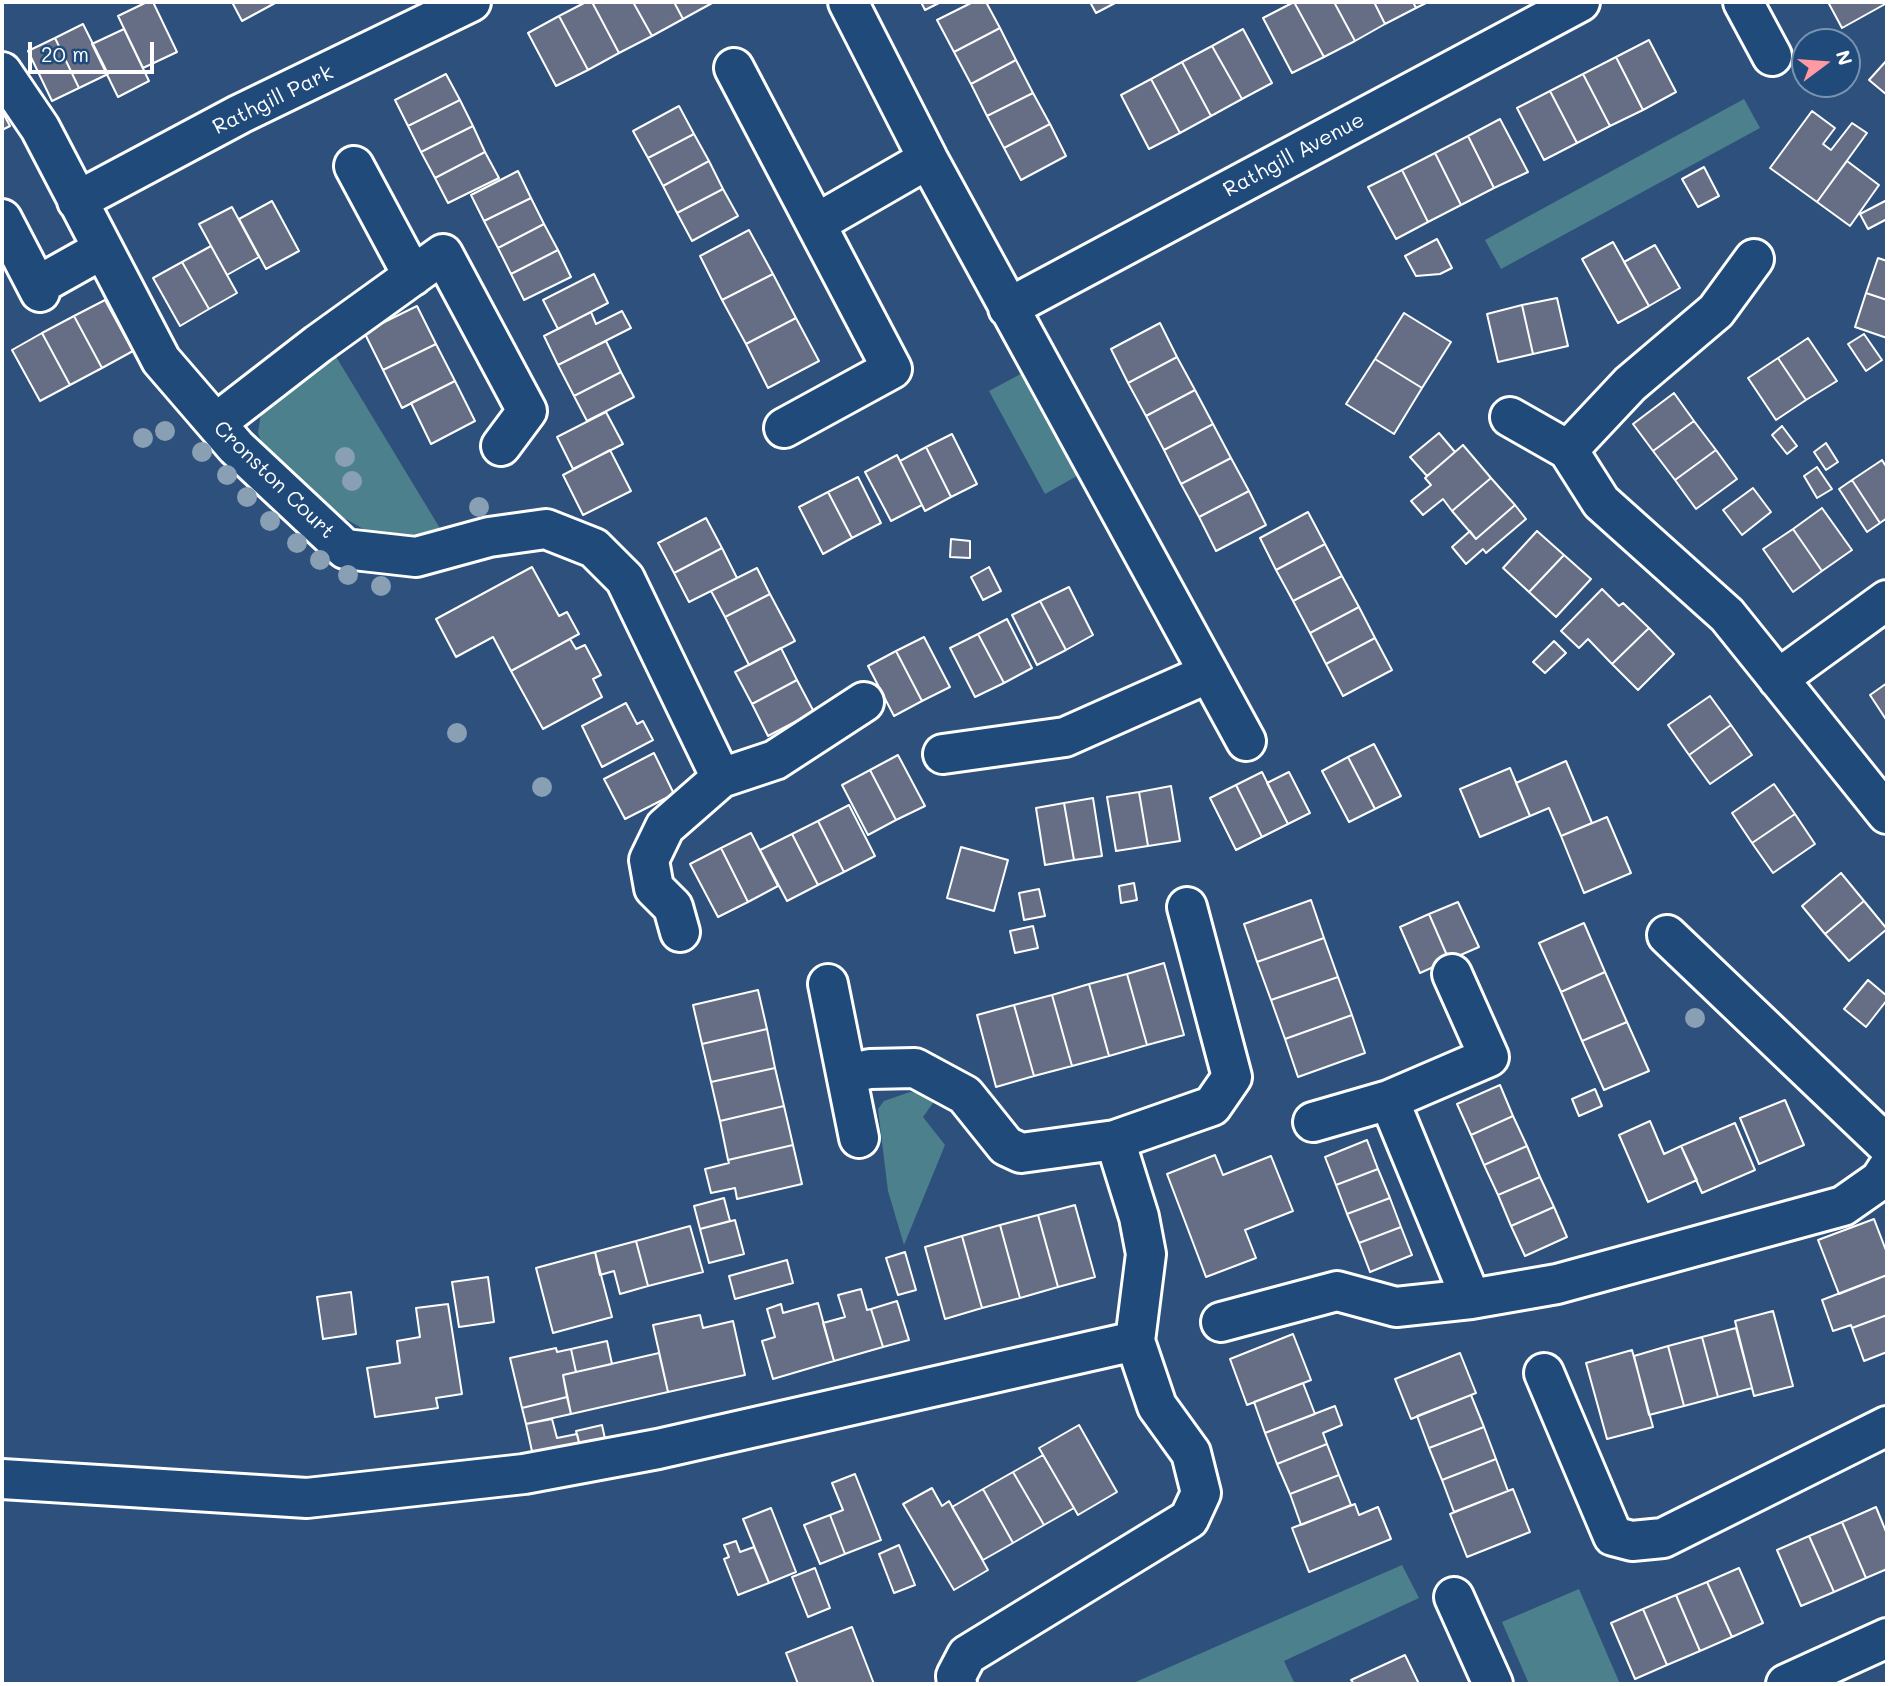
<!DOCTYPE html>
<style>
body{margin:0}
#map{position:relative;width:1889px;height:1686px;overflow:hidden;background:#2d517c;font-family:Mali,sans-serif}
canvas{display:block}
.frame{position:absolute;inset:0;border:4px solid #fff;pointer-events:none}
.north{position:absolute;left:1791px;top:28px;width:70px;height:70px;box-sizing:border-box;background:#1f4a7a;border:2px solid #7992af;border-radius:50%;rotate:74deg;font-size:19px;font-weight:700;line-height:28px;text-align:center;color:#fff}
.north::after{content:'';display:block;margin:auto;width:24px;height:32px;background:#ff9aa2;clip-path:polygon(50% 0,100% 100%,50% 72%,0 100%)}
.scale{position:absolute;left:28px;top:42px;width:126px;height:32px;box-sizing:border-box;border:4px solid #fff;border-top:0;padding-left:9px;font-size:21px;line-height:24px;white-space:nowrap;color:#fff;-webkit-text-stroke:5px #1f4a7a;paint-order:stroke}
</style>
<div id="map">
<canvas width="1889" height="1686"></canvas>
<div class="frame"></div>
<div class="north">N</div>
<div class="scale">20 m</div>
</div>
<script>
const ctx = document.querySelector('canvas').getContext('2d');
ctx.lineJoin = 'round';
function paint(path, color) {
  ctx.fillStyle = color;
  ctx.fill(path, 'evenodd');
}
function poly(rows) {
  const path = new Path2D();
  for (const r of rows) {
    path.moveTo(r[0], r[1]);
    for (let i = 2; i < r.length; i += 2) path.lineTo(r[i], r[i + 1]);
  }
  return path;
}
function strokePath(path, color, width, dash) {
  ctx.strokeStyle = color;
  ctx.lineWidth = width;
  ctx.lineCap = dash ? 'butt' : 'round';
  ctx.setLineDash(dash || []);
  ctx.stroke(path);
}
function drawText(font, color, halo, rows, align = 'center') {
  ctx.font = font + ' Mali,sans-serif';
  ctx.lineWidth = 7;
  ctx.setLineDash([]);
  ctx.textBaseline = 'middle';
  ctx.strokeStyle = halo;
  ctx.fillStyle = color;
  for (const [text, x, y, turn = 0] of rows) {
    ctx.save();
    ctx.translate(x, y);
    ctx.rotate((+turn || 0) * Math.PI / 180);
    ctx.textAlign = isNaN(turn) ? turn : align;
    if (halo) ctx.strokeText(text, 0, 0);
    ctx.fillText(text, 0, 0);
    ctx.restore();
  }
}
paint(poly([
 [1744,99,1760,128,1501,269,1485,240],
 [332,350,444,535,408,539,365,530,311,499,265,452,258,433,261,413,279,391],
 [1028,370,1084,472,1045,494,989,391],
 [910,1092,938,1096,923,1117,945,1145,904,1245,888,1191,878,1109,884,1101],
 [1402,1565,1419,1598,1284,1661,1295,1684,1131,1684],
 [1579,1589,1620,1684,1529,1684,1502,1622]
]), '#4c808d');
const building = poly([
 [147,2,153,2,177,52,143,68,118,16,147,2],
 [232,2,277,2,242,21,232,2],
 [586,2,592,2,619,53,588,70,559,16,586,2],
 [592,2,633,2,652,36,619,53,592,2],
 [633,2,674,2,683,19,652,36,633,2],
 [674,2,714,2,683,19,674,2],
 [921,2,941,2,925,10,921,2],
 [973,2,986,2,1000,28,954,52,937,20,973,2],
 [1090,2,1117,2,1096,13,1090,2],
 [1294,2,1334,2,1355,41,1324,57,1294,2],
 [1294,2,1324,57,1292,73,1263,18,1294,2],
 [1334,2,1374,2,1385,24,1355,41,1334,2],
 [1374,2,1413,2,1416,8,1385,24,1374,2],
 [1413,2,1428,2,1416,8,1413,2],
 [1828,2,1887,2,1887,3,1842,28,1828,2],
 [559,16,588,70,556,86,528,33,559,16],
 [83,24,108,74,79,88,55,38,83,24],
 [1000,28,1016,60,971,84,954,52,1000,28],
 [124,29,149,81,118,97,92,44,124,29],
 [1243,29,1272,83,1242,99,1212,46,1243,29],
 [55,38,79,88,52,101,28,51,55,38],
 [1649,40,1676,92,1643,110,1616,57,1649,40],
 [1212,46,1242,99,1211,116,1182,62,1212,46],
 [1616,57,1643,110,1610,126,1583,74,1616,57],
 [1016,60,1033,93,987,116,971,84,1016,60],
 [1887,60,1887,95,1869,80,1887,60],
 [1182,62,1211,116,1180,133,1151,79,1182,62],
 [446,74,460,100,408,126,395,100,446,74],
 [1583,74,1610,126,1577,143,1550,91,1583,74],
 [1151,79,1180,133,1149,149,1121,95,1151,79],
 [1550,91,1577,143,1544,160,1517,108,1550,91],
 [1033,93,1050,124,1004,148,987,116,1033,93],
 [460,100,473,126,421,152,408,126,460,100],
 [679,106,694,134,648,158,633,131,679,106],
 [2,111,10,126,2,130,2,111],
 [1812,111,1835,128,1823,144,1831,150,1852,123,1867,133,1817,202,1770,168,1812,111],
 [1500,119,1528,172,1494,188,1468,136,1500,119],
 [1050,124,1066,156,1021,180,1004,148,1050,124],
 [473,126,485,152,435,178,421,152,473,126],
 [694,134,709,161,663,186,648,158,694,134],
 [1468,136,1494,188,1461,205,1435,153,1468,136],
 [485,152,499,178,448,203,435,178,485,152],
 [1435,153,1461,205,1428,222,1402,170,1435,153],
 [709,161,723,189,677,213,663,186,709,161],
 [1847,161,1879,185,1850,226,1817,202,1847,161],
 [1704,167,1719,196,1698,207,1682,179,1704,167],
 [1402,170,1428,222,1396,239,1368,187,1402,170],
 [518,171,531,198,484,221,471,195,518,171],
 [723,189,738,216,692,241,677,213,723,189],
 [531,198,544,224,498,248,484,221,531,198],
 [1887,200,1887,219,1868,229,1860,214,1887,200],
 [272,201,299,251,266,269,239,219,272,201],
 [232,207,259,257,227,275,199,224,232,207],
 [544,224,558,250,511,274,498,248,544,224],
 [749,230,773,274,722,300,700,256,749,230],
 [1437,239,1452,268,1440,274,1416,276,1405,256,1437,239],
 [1613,242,1649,306,1618,323,1582,259,1613,242],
 [1655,245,1680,288,1649,306,1624,262,1655,245],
 [211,246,237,293,209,309,182,262,211,246],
 [558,250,571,277,524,300,511,274,558,250],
 [1878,258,1887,261,1887,300,1866,293,1878,258],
 [182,262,209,309,180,326,153,278,182,262],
 [594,274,608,303,558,329,543,300,594,274],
 [773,274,796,318,746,344,722,300,773,274],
 [1866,293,1887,300,1887,338,1855,327,1866,293],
 [1557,298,1568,346,1533,354,1522,305,1557,298],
 [105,300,133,351,102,368,74,316,105,300],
 [1522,305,1533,354,1498,362,1487,314,1522,305],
 [417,306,436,344,383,370,364,332,417,306],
 [622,311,631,328,558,365,544,336,591,312,596,324,622,311],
 [1404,313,1451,342,1422,388,1375,359,1404,313],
 [74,316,102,368,70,385,42,333,74,316],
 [796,318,819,361,768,388,746,344,796,318],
 [1160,323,1177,357,1128,383,1111,349,1160,323],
 [42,333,70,385,40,401,12,350,42,333],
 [1864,334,1882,360,1866,371,1848,344,1864,334],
 [1808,338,1837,381,1806,400,1778,358,1808,338],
 [606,341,621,372,574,396,558,365,606,341],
 [436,344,455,381,402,408,383,370,436,344],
 [1177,357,1195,390,1146,416,1128,383,1177,357],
 [1778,358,1806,400,1776,420,1748,378,1778,358],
 [1375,359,1422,388,1394,434,1346,404,1375,359],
 [621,372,634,397,587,421,574,396,621,372],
 [455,381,475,421,431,444,411,403,455,381],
 [1195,390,1213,424,1164,450,1146,416,1195,390],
 [1674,393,1694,421,1653,451,1633,424,1674,393],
 [606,412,623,444,573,469,557,437,606,412],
 [1694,421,1716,450,1675,480,1653,451,1694,421],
 [1213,424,1231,458,1181,484,1164,450,1213,424],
 [1782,426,1797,446,1787,454,1772,435,1782,426],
 [1439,433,1455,452,1427,476,1410,457,1439,433],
 [952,434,977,484,951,497,926,447,952,434],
 [1826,443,1838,462,1826,470,1814,452,1826,443],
 [1463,445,1491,478,1452,511,1443,499,1423,515,1411,501,1431,485,1425,478,1463,445],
 [926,447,951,497,925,511,900,461,926,447],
 [610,450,631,491,583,515,563,475,610,450],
 [1716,450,1737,479,1696,509,1675,480,1716,450],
 [897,455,922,505,891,521,865,472,897,455],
 [1231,458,1249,491,1199,517,1181,484,1231,458],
 [1882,460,1887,468,1887,518,1880,523,1852,480,1882,460],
 [1817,467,1832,489,1817,498,1804,476,1817,467],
 [858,477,881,523,852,538,828,492,858,477],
 [1491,478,1515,505,1476,539,1452,511,1491,478],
 [1852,480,1880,523,1867,532,1839,489,1852,480],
 [1753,488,1771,512,1742,535,1723,510,1753,488],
 [1249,491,1266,525,1216,551,1199,517,1249,491],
 [828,492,852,538,823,554,799,507,828,492],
 [1515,505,1526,519,1486,553,1483,549,1466,564,1452,547,1470,531,1476,539,1515,505],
 [1822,508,1852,550,1822,571,1793,529,1822,508],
 [1308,512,1325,544,1276,570,1260,538,1308,512],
 [706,518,722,548,674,573,658,543,706,518],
 [1793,529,1822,571,1793,592,1763,549,1793,529],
 [1537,531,1564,555,1529,592,1503,568,1537,531],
 [951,539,970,541,970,558,950,557,951,539],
 [1325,544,1342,576,1293,601,1276,570,1325,544],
 [722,548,737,578,689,602,674,573,722,548],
 [1564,555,1591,579,1556,617,1529,592,1564,555],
 [532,567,559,616,567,612,579,634,511,671,493,637,456,657,436,619,532,567],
 [989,567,1001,591,983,600,971,577,989,567],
 [757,568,770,594,725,617,711,591,757,568],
 [1342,576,1359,607,1310,633,1293,601,1342,576],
 [1069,587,1093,635,1066,650,1040,601,1069,587],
 [1602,589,1619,606,1623,603,1649,628,1612,664,1588,639,1579,648,1561,631,1602,589],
 [770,594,795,641,749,665,725,617,770,594],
 [1040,601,1066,650,1037,665,1012,615,1040,601],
 [1359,607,1375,638,1326,664,1310,633,1359,607],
 [1007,619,1032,668,1004,683,978,634,1007,619],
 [1649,628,1674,654,1638,690,1612,664,1649,628],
 [978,634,1004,683,975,697,950,648,978,634],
 [924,637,950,687,922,701,896,651,924,637],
 [1375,638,1392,670,1343,696,1326,664,1375,638],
 [570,639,576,649,585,645,601,675,593,679,602,697,543,729,511,671,570,639],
 [1554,641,1566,653,1545,673,1533,662,1554,641],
 [781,648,797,680,752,704,735,672,781,648],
 [896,651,922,701,894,716,868,666,896,651],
 [797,680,814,712,768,736,752,704,797,680],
 [1887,683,1887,721,1870,695,1887,683],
 [1710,696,1731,725,1689,755,1668,725,1710,696],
 [626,703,637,724,643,721,653,740,602,767,582,726,626,703],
 [1731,725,1752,755,1710,784,1689,755,1731,725],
 [1374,744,1401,796,1375,809,1348,757,1374,744],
 [654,753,674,794,625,819,604,779,654,753],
 [898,755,925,806,896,820,870,770,898,755],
 [1348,757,1375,809,1349,822,1322,771,1348,757],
 [1566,761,1592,823,1561,836,1549,808,1530,816,1516,783,1566,761],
 [1510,768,1530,816,1480,837,1460,789,1510,768],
 [870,770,896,820,868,835,842,785,870,770],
 [1262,772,1288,824,1262,837,1236,785,1262,772],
 [1289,772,1310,813,1288,824,1267,783,1289,772],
 [1774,784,1795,814,1752,843,1732,813,1774,784],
 [1236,785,1262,837,1236,850,1210,798,1236,785],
 [1171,786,1180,841,1148,846,1139,792,1171,786],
 [1139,792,1148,846,1116,851,1107,797,1139,792],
 [1093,798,1102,856,1074,860,1064,803,1093,798],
 [1064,803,1074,860,1045,865,1036,808,1064,803],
 [849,805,875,856,844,872,818,821,849,805],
 [1795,814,1815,844,1773,873,1752,843,1795,814],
 [1607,817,1631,873,1584,893,1561,836,1607,817],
 [818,821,844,872,818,885,792,834,818,821],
 [751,833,778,886,748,902,721,848,751,833],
 [792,834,818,885,787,901,760,850,792,834],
 [961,847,1008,860,994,911,947,898,961,847],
 [721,848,748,902,718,917,690,864,721,848],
 [1841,873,1864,901,1825,934,1802,906,1841,873],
 [1134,883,1137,900,1121,903,1119,886,1134,883],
 [1039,889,1045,916,1024,920,1019,893,1039,889],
 [1311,900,1324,938,1257,962,1244,924,1311,900],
 [1864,901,1887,929,1849,961,1825,934,1864,901],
 [1458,902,1479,947,1449,960,1429,914,1458,902],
 [1429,914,1449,960,1420,973,1400,927,1429,914],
 [1584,923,1605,972,1561,992,1539,943,1584,923],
 [1033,926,1038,948,1015,953,1010,931,1033,926],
 [1324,938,1338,977,1271,1000,1257,962,1324,938],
 [1164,963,1184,1035,1147,1045,1127,974,1164,963],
 [1605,972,1627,1022,1582,1041,1561,992,1605,972],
 [1127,974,1147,1045,1109,1056,1089,984,1127,974],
 [1338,977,1352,1015,1285,1039,1271,1000,1338,977],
 [1868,980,1887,996,1887,1000,1866,1027,1844,1009,1868,980],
 [1089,984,1109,1056,1072,1066,1052,995,1089,984],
 [758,990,767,1029,702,1044,693,1005,758,990],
 [1052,995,1072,1066,1034,1076,1014,1005,1052,995],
 [1014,1005,1034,1076,996,1087,977,1015,1014,1005],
 [1352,1015,1365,1053,1298,1077,1285,1039,1352,1015],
 [1627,1022,1649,1071,1604,1090,1582,1041,1627,1022],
 [767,1029,775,1068,711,1082,702,1044,767,1029],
 [775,1068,784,1106,720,1121,711,1082,775,1068],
 [1500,1085,1513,1116,1471,1135,1457,1104,1500,1085],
 [1595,1089,1602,1106,1579,1116,1572,1099,1595,1089],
 [1785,1100,1804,1145,1759,1164,1740,1118,1785,1100],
 [784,1106,793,1145,728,1160,720,1121,784,1106],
 [1513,1116,1527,1146,1484,1165,1471,1135,1513,1116],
 [1650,1121,1664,1154,1681,1146,1697,1180,1648,1202,1619,1135,1650,1121],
 [1735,1123,1755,1170,1702,1193,1681,1146,1735,1123],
 [1367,1140,1378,1169,1336,1185,1325,1157,1367,1140],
 [793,1145,802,1184,737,1199,735,1188,711,1193,705,1169,729,1163,728,1160,793,1145],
 [1527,1146,1540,1177,1498,1195,1484,1165,1527,1146],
 [1215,1155,1223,1175,1271,1156,1293,1211,1245,1230,1256,1258,1206,1277,1167,1174,1215,1155],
 [1378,1169,1390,1198,1347,1214,1336,1185,1378,1169],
 [1540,1177,1554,1207,1511,1226,1498,1195,1540,1177],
 [724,1198,730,1221,700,1229,694,1206,724,1198],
 [1390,1198,1401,1227,1359,1243,1347,1214,1390,1198],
 [1075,1205,1095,1277,1058,1287,1038,1215,1075,1205],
 [1554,1207,1567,1237,1525,1256,1511,1226,1554,1207],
 [1038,1215,1058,1287,1020,1298,1000,1225,1038,1215],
 [1874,1219,1887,1253,1887,1275,1839,1294,1818,1240,1874,1219],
 [735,1220,744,1254,709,1263,700,1229,735,1220],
 [1000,1225,1020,1298,982,1308,962,1236,1000,1225],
 [690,1226,703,1272,648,1286,636,1241,690,1226],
 [1401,1227,1412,1255,1370,1272,1359,1243,1401,1227],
 [962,1236,982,1308,945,1319,925,1247,962,1236],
 [636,1241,648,1286,620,1294,614,1271,600,1275,595,1252,636,1241],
 [595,1252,612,1317,553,1333,536,1268,595,1252],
 [905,1252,916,1290,898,1295,886,1258,905,1252],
 [787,1260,793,1283,735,1299,729,1276,787,1260],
 [1887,1275,1887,1315,1852,1328,1851,1325,1833,1331,1822,1300,1887,1275],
 [488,1277,494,1322,459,1327,452,1282,488,1277],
 [861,1289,867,1310,871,1309,883,1347,834,1361,823,1323,845,1317,838,1295,861,1289],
 [351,1292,356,1334,323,1339,317,1297,351,1292],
 [897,1301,909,1340,883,1347,871,1309,897,1301],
 [818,1303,834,1361,773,1379,762,1341,775,1337,767,1309,781,1304,783,1313,818,1303],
 [448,1304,462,1394,436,1398,438,1408,375,1417,367,1368,400,1363,397,1341,420,1337,416,1308,448,1304],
 [1773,1311,1793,1386,1754,1396,1735,1321,1773,1311],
 [700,1315,703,1328,733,1321,745,1375,668,1392,653,1325,700,1315],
 [1887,1315,1887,1352,1864,1361,1852,1328,1887,1315],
 [1736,1328,1752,1388,1718,1397,1702,1337,1736,1328],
 [1293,1334,1311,1380,1247,1405,1230,1359,1293,1334],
 [1702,1337,1718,1397,1684,1406,1668,1346,1702,1337],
 [607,1341,612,1364,576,1372,571,1349,607,1341],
 [1668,1346,1684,1406,1649,1415,1634,1356,1668,1346],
 [556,1348,557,1352,571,1349,576,1372,563,1375,567,1397,522,1408,510,1358,556,1348],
 [1632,1350,1653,1427,1607,1439,1586,1363,1632,1350],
 [659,1353,668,1392,571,1414,563,1375,659,1353],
 [1460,1353,1476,1393,1411,1419,1395,1379,1460,1353],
 [1303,1383,1315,1414,1265,1433,1254,1402,1303,1383],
 [1471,1395,1484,1427,1429,1448,1417,1416,1471,1395],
 [567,1397,571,1414,526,1424,522,1408,567,1397],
 [1335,1406,1342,1425,1323,1433,1327,1444,1277,1464,1265,1433,1335,1406],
 [552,1419,557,1438,577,1434,582,1454,535,1465,526,1424,552,1419],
 [602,1425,607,1448,582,1454,576,1431,602,1425],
 [1079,1425,1117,1492,1078,1515,1039,1448,1079,1425],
 [1484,1427,1496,1459,1442,1480,1429,1448,1484,1427],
 [1327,1444,1339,1475,1290,1494,1277,1464,1327,1444],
 [1043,1455,1074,1508,1044,1525,1013,1472,1043,1455],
 [1496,1459,1508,1491,1454,1512,1442,1480,1496,1459],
 [1013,1472,1044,1525,1013,1543,983,1489,1013,1472],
 [855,1474,881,1540,845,1554,830,1515,843,1510,832,1483,855,1474],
 [1339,1475,1351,1505,1301,1525,1290,1494,1339,1475],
 [932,1488,942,1506,949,1501,988,1570,954,1590,903,1504,932,1488],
 [983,1489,1013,1543,983,1560,952,1507,983,1489],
 [1513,1489,1530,1532,1467,1557,1450,1514,1513,1489],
 [1355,1504,1359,1515,1378,1507,1391,1539,1309,1572,1292,1528,1355,1504],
 [1876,1507,1887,1534,1887,1569,1866,1578,1842,1522,1876,1507],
 [771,1508,796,1572,769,1583,743,1519,771,1508],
 [830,1515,845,1554,820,1564,804,1525,830,1515],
 [1842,1522,1866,1578,1834,1592,1809,1536,1842,1522],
 [1809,1536,1834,1592,1801,1606,1777,1550,1809,1536],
 [736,1541,740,1552,754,1547,769,1583,738,1595,724,1559,729,1557,724,1545,736,1541],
 [899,1545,915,1585,894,1593,879,1554,899,1545],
 [815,1568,830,1608,808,1617,792,1577,815,1568],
 [1739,1568,1763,1623,1732,1637,1707,1582,1739,1568],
 [1707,1582,1732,1637,1700,1651,1676,1595,1707,1582],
 [1676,1595,1700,1651,1667,1665,1643,1609,1676,1595],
 [1643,1609,1667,1665,1635,1679,1611,1623,1643,1609],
 [852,1627,874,1684,798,1684,786,1653,852,1627],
 [1405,1655,1419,1684,1354,1684,1351,1680,1405,1655]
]);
paint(building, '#656e85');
strokePath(building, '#fff', 2);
const minor = poly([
 [848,2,928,159,1246,741],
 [1743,2,1772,56],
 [734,68,892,369,784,428],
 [2,72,40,128,161,360,236,447,345,549,416,557,489,537,546,529,594,548,625,579,721,778],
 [354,166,413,276],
 [77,201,240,114,471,2],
 [2,219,40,292],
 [817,223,928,159],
 [37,286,103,249],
 [1008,308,1580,2],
 [1510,417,1568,450,1601,502,1727,615,1887,814],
 [216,423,318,344,443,254,527,411,501,446],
 [1568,450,1630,384,1716,311,1754,259],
 [1778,679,1887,600],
 [943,754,1065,737,1209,673],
 [680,932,673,907,654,888,649,860,665,827,721,778,775,760,864,702],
 [1667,935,1887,1145],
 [828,984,859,1138],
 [847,1074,870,1069,915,1068,965,1095,1006,1146,1021,1153,1115,1140,1212,1106,1232,1077,1187,907],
 [1389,1100,1471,1299],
 [1313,1122,1389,1100,1489,1057,1452,974],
 [1221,1322,1337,1291,1396,1307,1471,1299,1557,1284,1843,1206,1880,1180,1887,1169],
 [1544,1373,1613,1536,1632,1541,1663,1538,1887,1426],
 [2,1479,307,1498,524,1474,658,1449,1135,1341],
 [1454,1597,1493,1684],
 [957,1684,956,1676,967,1655,1189,1519,1201,1493,1191,1453,1157,1406,1135,1341,1146,1254,1139,1217,1115,1140],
 [1786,1684,1887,1638]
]);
strokePath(minor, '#fff', 44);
strokePath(minor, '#1f4a7a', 38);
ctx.fillStyle = '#889fb4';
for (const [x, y] of [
 [165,431],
 [143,438],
 [202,452],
 [345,457],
 [227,475],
 [352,481],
 [247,497],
 [479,507],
 [270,521],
 [297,543],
 [320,560],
 [348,575],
 [381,586],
 [457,733],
 [542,787],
 [1695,1018]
]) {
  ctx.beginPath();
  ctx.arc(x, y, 10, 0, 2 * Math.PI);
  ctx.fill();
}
drawText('21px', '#fff', '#1f4a7a', [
 ["Rathgill Park",273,100,-26],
 ["Rathgill Avenue",1294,155,-28],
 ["Cronston Court",274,480,44]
]);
</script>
